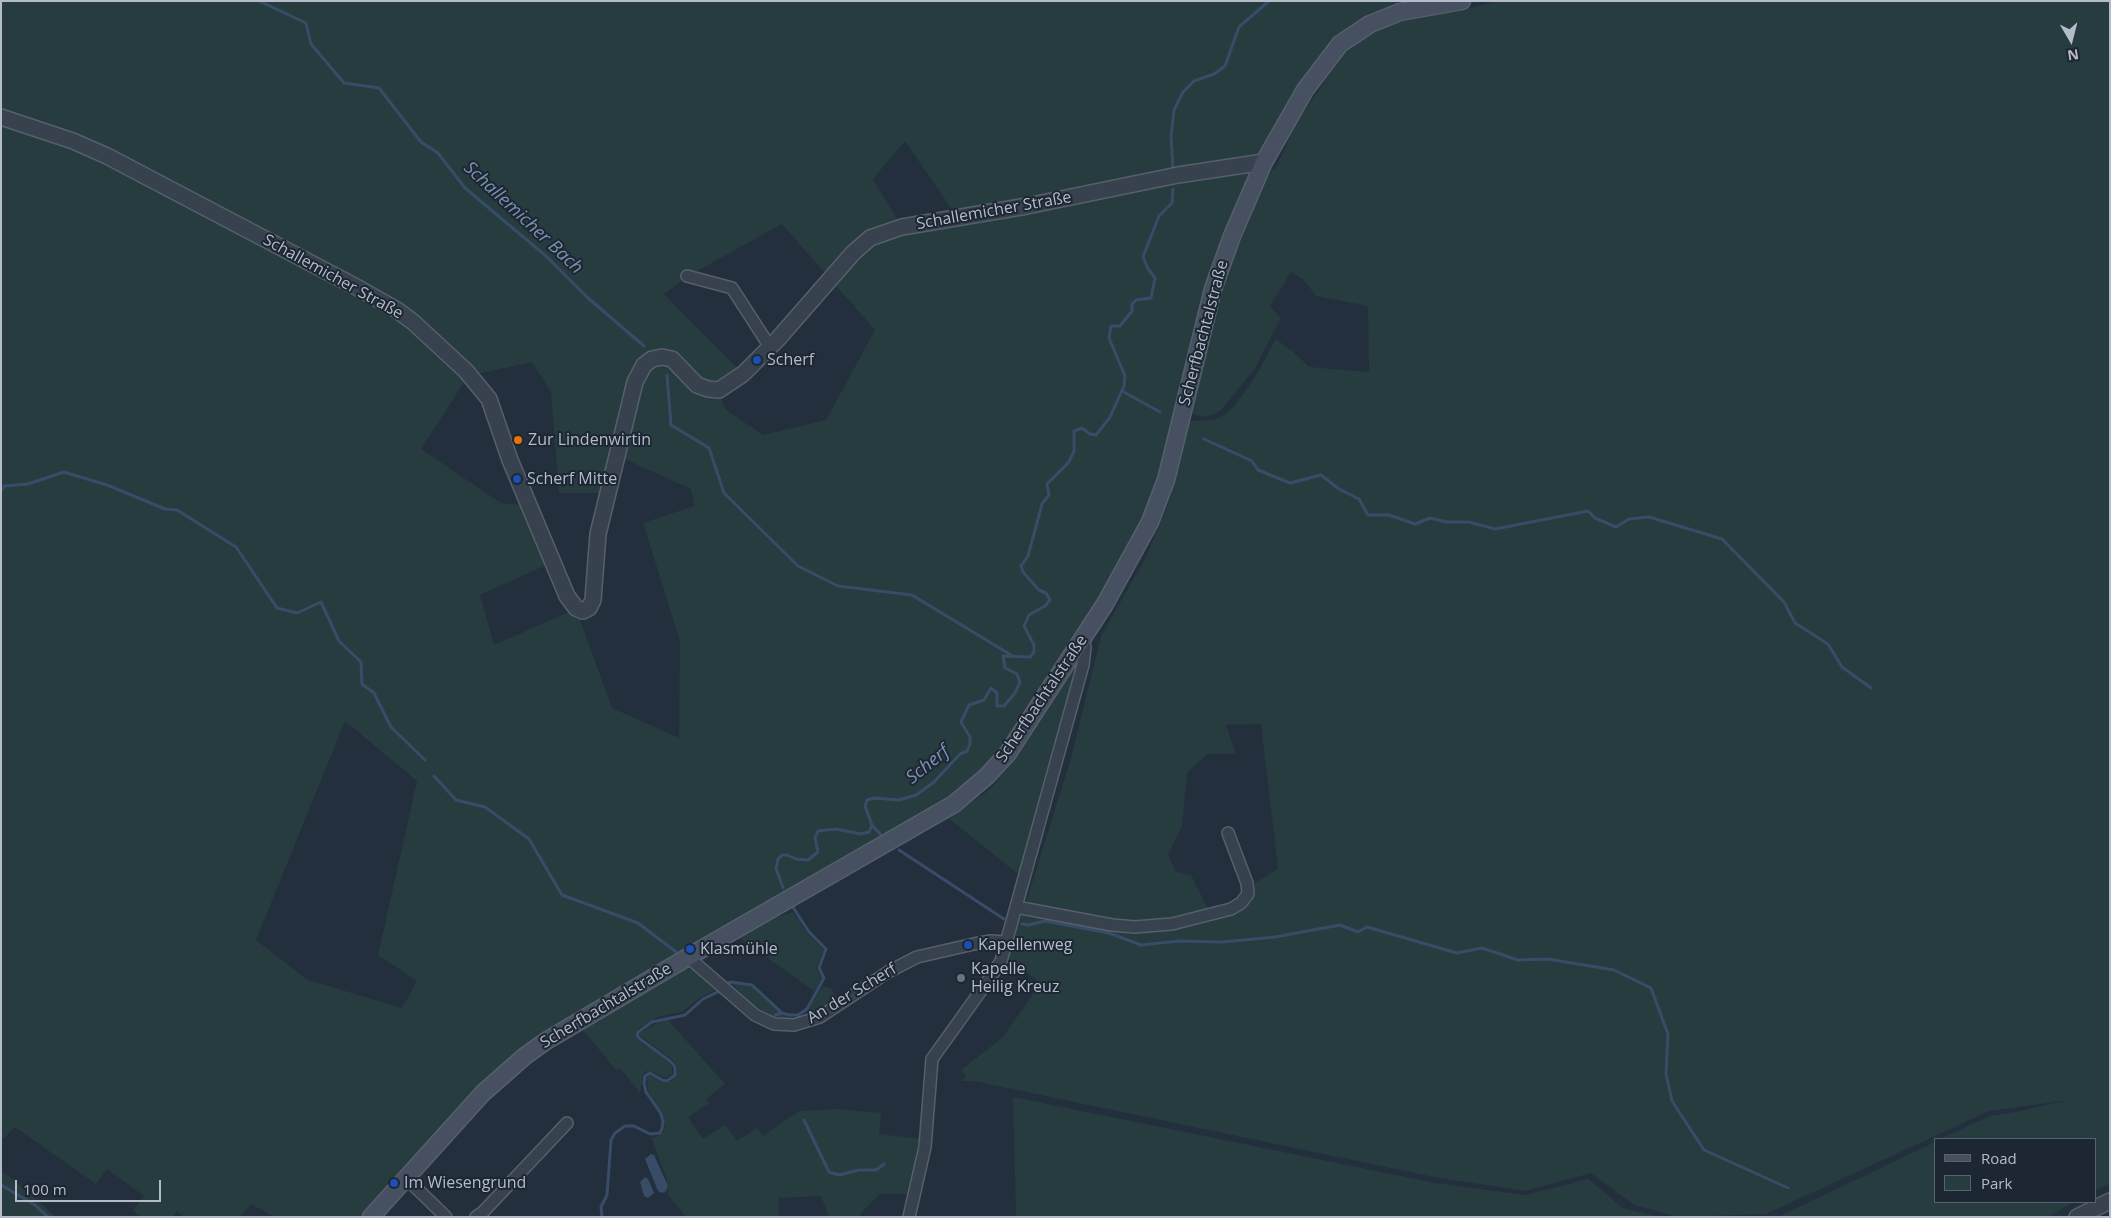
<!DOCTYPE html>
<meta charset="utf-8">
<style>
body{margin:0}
#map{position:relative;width:2111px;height:1218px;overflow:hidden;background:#242f3e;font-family:"Open Sans",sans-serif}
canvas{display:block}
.frame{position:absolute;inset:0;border:2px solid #b4bcc9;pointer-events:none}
.legend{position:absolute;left:1934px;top:1138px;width:162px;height:65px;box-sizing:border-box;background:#1d2633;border:1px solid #59626f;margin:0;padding:6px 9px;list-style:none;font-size:15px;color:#b4bcc9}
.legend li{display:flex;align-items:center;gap:10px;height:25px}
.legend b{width:25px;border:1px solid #59626f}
.north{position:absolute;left:2046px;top:15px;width:50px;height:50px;-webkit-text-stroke:4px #1d2633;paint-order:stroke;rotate:172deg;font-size:14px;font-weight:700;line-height:20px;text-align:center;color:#b4bcc9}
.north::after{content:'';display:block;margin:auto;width:18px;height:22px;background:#b4bcc9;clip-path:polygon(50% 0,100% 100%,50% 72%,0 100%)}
.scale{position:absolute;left:15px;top:1180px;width:146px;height:22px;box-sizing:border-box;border:2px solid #b4bcc9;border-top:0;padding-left:6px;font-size:15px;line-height:18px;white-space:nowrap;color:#b4bcc9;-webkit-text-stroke:4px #1d2633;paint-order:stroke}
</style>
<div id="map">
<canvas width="2111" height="1218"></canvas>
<div class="frame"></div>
<ul class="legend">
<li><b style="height:6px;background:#465061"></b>Road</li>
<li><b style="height:14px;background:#263c3f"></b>Park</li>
</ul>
<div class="north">N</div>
<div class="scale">100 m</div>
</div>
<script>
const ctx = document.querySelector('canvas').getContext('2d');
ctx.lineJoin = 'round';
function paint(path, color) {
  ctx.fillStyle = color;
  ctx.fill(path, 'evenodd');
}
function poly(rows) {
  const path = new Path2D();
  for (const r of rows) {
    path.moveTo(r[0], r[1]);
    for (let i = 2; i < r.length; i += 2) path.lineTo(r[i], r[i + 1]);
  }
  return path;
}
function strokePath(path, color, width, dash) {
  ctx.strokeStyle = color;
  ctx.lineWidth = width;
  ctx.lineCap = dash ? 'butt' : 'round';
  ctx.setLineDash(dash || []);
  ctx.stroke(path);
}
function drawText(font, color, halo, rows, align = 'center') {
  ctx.font = font + ' "Open Sans",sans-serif';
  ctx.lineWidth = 4;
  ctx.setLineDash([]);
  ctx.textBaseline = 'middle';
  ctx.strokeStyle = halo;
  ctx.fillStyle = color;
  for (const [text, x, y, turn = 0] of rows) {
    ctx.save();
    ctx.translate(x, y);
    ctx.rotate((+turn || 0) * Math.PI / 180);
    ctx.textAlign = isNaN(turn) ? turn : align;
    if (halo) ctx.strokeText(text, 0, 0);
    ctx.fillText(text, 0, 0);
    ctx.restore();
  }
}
paint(poly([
 [1,1,1403,1,1369,14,1337,35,1307,73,1259,155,1149,176,1246,170,1252,173,1155,494,1123,562,1005,749,950,800,520,1051,489,1075,360,1217,275,1217,251,1204,240,1217,184,1217,177,1211,172,1217,142,1217,133,1211,144,1196,107,1169,96,1184,15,1127,1,1141],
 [905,141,958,218,902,227,873,179],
 [782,224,875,330,826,420,763,435,725,409,719,390,743,374,664,294,688,276],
 [532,362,551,392,559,493,609,493,616,455,691,489,694,506,643,523,680,641,679,738,612,708,576,609,494,645,480,595,553,562,529,506,501,503,421,449,468,376],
 [345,721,417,781,378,955,417,981,402,1008,308,980,256,940],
 [1497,1,2110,1,2110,1184,2095,1191,2095,1139,1940,1139,1990,1116,2016,1112,2068,1100,1989,1111,1766,1214,1679,1217,1634,1205,1591,1173,1525,1191,1434,1177,974,1081,962,1081,966,1077,961,1070,1002,1038,1041,983,1007,959,1022,914,1028,912,1111,928,1135,929,1172,926,1213,917,1247,904,1245,902,1251,894,1249,887,1278,869,1261,724,1226,725,1236,754,1207,754,1187,773,1182,826,1168,855,1176,872,1191,875,1210,913,1171,921,1136,923,1112,922,1025,906,1071,758,1101,636,1145,559,1169,502,1190,421,1214,420,1225,415,1235,406,1258,372,1276,339,1297,355,1309,367,1369,372,1368,306,1316,296,1304,280,1291,272,1270,306,1281,318,1254,370,1221,410,1213,415,1202,417,1192,414,1211,324,1222,288,1250,214,1272,170,1276,168,1297,122,1342,56,1369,33,1401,19,1456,12],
 [1077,662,1078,666,1019,875,947,817,984,794,995,784,1025,744],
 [793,912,807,933,824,950,816,968,822,978,814,991,738,937,774,918],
 [685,968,695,970,718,989,701,997,682,1012,660,1016,639,1028,635,1033,638,1040,669,1062,672,1068,672,1074,665,1078,654,1072,646,1071,643,1075,640,1093,620,1068,617,1071,582,1029],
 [732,984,743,984,756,989,783,1015,793,1018,804,1016,823,986,831,988,838,1000,818,1013,798,1019,776,1018,752,1004],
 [668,1020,725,1084,706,1099,709,1103,688,1117,703,1139,725,1125,737,1141,757,1128,763,1136,799,1111,838,1109,881,1113,879,1134,921,1139,912,1194,880,1194,860,1214,861,1217,829,1217,821,1196,778,1198,779,1217,686,1217,668,1195,667,1180,651,1137,657,1137,664,1131,665,1123,648,1091,647,1077,650,1075,661,1082,667,1083,673,1080,677,1074,677,1067,672,1059,639,1035,640,1033,656,1024],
 [1013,1097,1435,1183,1525,1195,1588,1179,1623,1208,1659,1217,1016,1217],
 [1935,1142,1935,1202,2074,1202,2048,1217,1778,1217],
 [1,1171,14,1180,56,1217,1,1217]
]), '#263c3f');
paint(poly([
 [651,1154,654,1155,668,1186,666,1191,662,1193,658,1191,645,1159],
 [645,1177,648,1179,654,1193,648,1198,644,1196,640,1182]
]), '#394c67');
strokePath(poly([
 [259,1,306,23,311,44,344,83,379,88,421,142,438,153,465,188,546,256,588,298,644,346],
 [1173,169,1171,136,1174,110,1183,92,1194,81,1214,74,1225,66,1239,27,1269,1],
 [667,375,671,425,709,448,724,493,798,566,838,586,912,595,1011,655],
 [1122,391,1160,412],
 [1204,439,1252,461,1258,470,1290,483,1321,475,1339,489,1359,499,1368,515,1389,515,1415,524,1430,518,1447,522,1469,522,1495,529,1588,511,1595,518,1616,527,1629,519,1649,517,1722,539,1784,602,1795,623,1828,644,1842,667,1871,688],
 [1,491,4,486,28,484,64,472,107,485,165,509,177,510,236,547,277,608,297,613,321,602,339,641,361,662,362,684,374,693,391,727,425,760],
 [434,776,456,800,485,807,529,839,562,895,638,923,676,952],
 [872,825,880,834],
 [899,850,1004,919],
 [783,888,776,868,778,859,782,855,787,855,796,859,808,860,818,852,815,838,818,831,836,829,861,834,869,832,872,825,865,806,867,800,874,798,899,800,916,795,934,782,960,754,967,751,970,744,970,737,961,722,969,705,984,700,991,688,997,693,997,706,1004,706,1015,693,1020,682,1017,674,1005,668,1003,656,1030,657,1034,652,1034,645,1024,626,1029,615,1045,606,1050,600,1046,593,1039,590,1023,572,1021,566,1028,556,1042,504,1049,495,1047,484,1069,462,1074,451,1074,431,1082,428,1090,434,1096,435,1110,417,1124,386,1125,376,1109,338,1111,326,1120,326,1132,311,1132,304,1136,300,1151,298,1155,278,1148,269,1143,257,1159,216,1172,203,1173,189],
 [1022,924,1028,925,1045,921,1109,933,1141,945,1179,941,1223,942,1275,937,1340,925,1358,932,1367,927,1457,953,1482,948,1518,960,1548,959,1614,970,1651,988,1668,1034,1666,1074,1672,1101,1704,1150,1788,1188],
 [726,984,731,982,752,985,782,1013,789,1015,798,1015,807,1009,824,978,819,968,826,949,809,932,791,904],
 [775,1015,782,1013],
 [804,1120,829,1172,839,1175,859,1170,876,1170,884,1164],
 [1,1185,35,1205,48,1217],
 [602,1217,601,1207,607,1195,611,1140,615,1133,625,1126,634,1126,650,1134,660,1133,662,1129,663,1122,661,1114,646,1092,644,1083,645,1076,650,1073,662,1080,667,1081,675,1075,675,1067,670,1061,640,1039,637,1035,638,1032,652,1022,685,1015,703,999,720,991]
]), '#394c67', 3);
const minor = poly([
 [687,276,732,288,770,347],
 [1016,907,1112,925,1135,927,1172,924,1231,909,1241,903,1248,894,1247,883,1228,833],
 [688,957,755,1015,774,1024,794,1025,820,1017,888,972,917,957,974,944,991,941,1005,942],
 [406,1178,446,1217],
 [476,1217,483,1212,567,1123],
 [909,1217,925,1147,932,1059,990,978,1001,961,1083,665,1085,647,1083,640]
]);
const tertiary = poly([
 [1,117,73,141,107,156,360,289,397,310,413,322,466,371,489,399,510,460,567,596,576,608,583,611,589,608,593,600,598,534,635,382,644,365,652,359,662,357,672,359,697,385,708,389,719,390,743,374,777,340,853,253,870,238,902,227,1027,206,1178,175,1264,162],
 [2077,1217,2110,1201]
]);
const secondary = poly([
 [371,1217,483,1093,525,1056,546,1041,688,957,954,804,987,776,1008,753,1105,604,1150,522,1166,480,1213,289,1232,236,1264,162,1305,90,1340,44,1370,24,1400,12,1462,1]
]);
strokePath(minor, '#565f6c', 14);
strokePath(tertiary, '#565f6c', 18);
strokePath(secondary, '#565f6c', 19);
strokePath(minor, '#38414e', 11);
strokePath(tertiary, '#38414e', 15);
strokePath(secondary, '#465061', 16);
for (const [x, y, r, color] of [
 [757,360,5,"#1a4fb4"],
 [518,440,5,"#e8710a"],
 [517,479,5,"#1a4fb4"],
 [968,945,5,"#1a4fb4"],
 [690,949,5,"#1a4fb4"],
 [961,978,5,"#6b7280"],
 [394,1183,5,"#1a4fb4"]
]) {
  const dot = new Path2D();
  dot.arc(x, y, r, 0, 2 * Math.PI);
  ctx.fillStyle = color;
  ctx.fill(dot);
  strokePath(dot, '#1d2633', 2);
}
drawText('16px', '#b4bcc9', '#1d2633', [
 ["Schallemicher Straße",994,211,-10],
 ["Schallemicher Straße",333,277,29],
 ["Scherfbachtalstraße",1204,333,-75],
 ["Scherfbachtalstraße",1042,699,-56],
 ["An der Scherf",852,994,-31],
 ["Scherfbachtalstraße",606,1006,-31]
]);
drawText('16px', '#b4bcc9', '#1d2633', [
 ["Scherf",767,360],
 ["Zur Lindenwirtin",528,440],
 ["Scherf Mitte",527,479],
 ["Kapellenweg",978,945],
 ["Klasmühle",700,949],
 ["Kapelle",971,969],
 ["Heilig Kreuz",971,987],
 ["Im Wiesengrund",404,1183]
], 'left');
drawText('italic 18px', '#7c92b1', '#1d2633', [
 ["Schallemicher Bach",523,218,43],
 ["Scherf",928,765,-39]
]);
</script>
